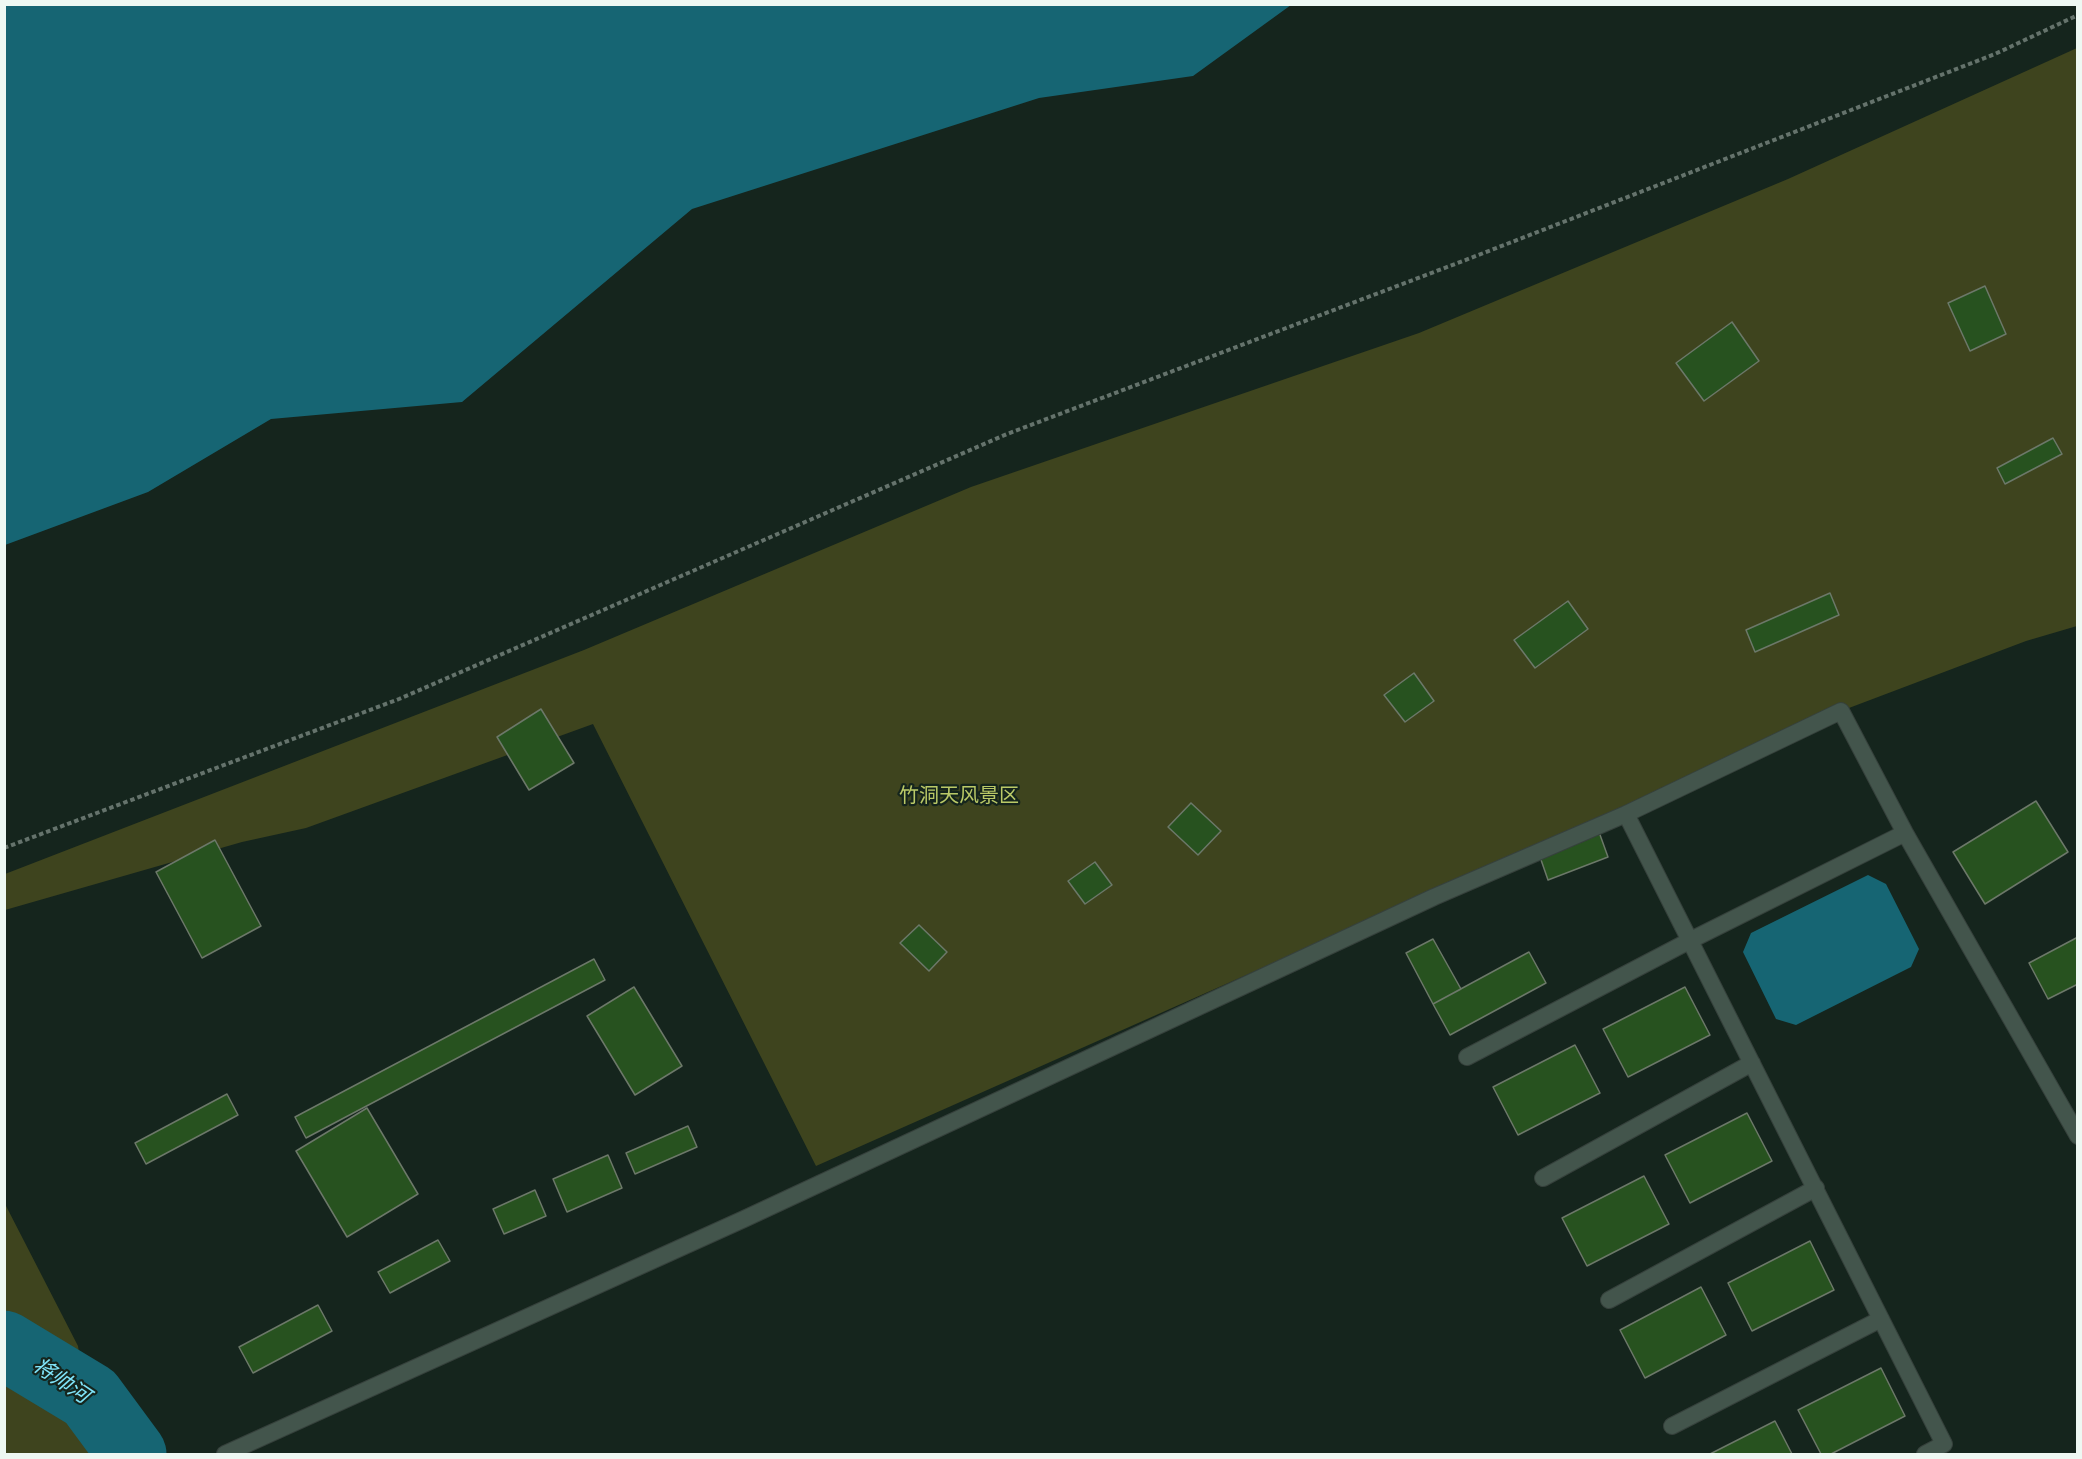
<!DOCTYPE html>
<meta charset="utf-8">
<style>
body{margin:0}
#map{position:relative;width:2082px;height:1459px;overflow:hidden;background:#15251d;font-family:"Work Sans",sans-serif}
canvas{display:block}
.frame{position:absolute;inset:0;border:6px solid #eef8f3;pointer-events:none}
</style>
<div id="map">
<canvas width="2082" height="1459"></canvas>
<div class="frame"></div>
</div>
<script>
const ctx = document.querySelector('canvas').getContext('2d');
ctx.lineJoin = 'round';
function paint(path, color) {
  ctx.fillStyle = color;
  ctx.fill(path, 'evenodd');
}
function poly(rows) {
  const path = new Path2D();
  for (const r of rows) {
    path.moveTo(r[0], r[1]);
    for (let i = 2; i < r.length; i += 2) path.lineTo(r[i], r[i + 1]);
  }
  return path;
}
function strokePath(path, color, width, dash) {
  ctx.strokeStyle = color;
  ctx.lineWidth = width;
  ctx.lineCap = dash ? 'butt' : 'round';
  ctx.setLineDash(dash || []);
  ctx.stroke(path);
}
function drawText(font, color, halo, rows, align = 'center') {
  ctx.font = font + ' "Work Sans","Noto Sans SC",sans-serif';
  ctx.lineWidth = 4.5;
  ctx.setLineDash([]);
  ctx.textBaseline = 'middle';
  ctx.strokeStyle = halo;
  ctx.fillStyle = color;
  for (const [text, x, y, turn = 0] of rows) {
    ctx.save();
    ctx.translate(x, y);
    ctx.rotate((+turn || 0) * Math.PI / 180);
    ctx.textAlign = isNaN(turn) ? turn : align;
    if (halo) ctx.strokeText(text, 0, 0);
    ctx.fillText(text, 0, 0);
    ctx.restore();
  }
}
paint(poly([
 [2077,48,2077,626,2026,641,1841,711,816,1166,593,724,306,828,242,842,5,910,5,874,584,650,971,487,1419,333,1788,179],
 [5,1204,78,1346,94,1454,5,1454]
]), '#3e441e');
paint(poly([
 [5,4,1291,4,1291,5,1193,76,1039,98,692,209,462,402,271,419,148,492,5,545],
 [1868,875,1886,884,1919,949,1911,967,1796,1025,1776,1019,1743,952,1751,933]
]), '#166573');
strokePath(poly([
 [4,1345,90,1397,132,1454]
]), '#166573', 69);
const building = poly([
 [1985,286,2006,334,1970,351,1948,303,1985,286],
 [1732,322,1759,361,1704,401,1676,363,1732,322],
 [2053,438,2062,454,2005,484,1997,468,2053,438],
 [1830,593,1839,615,1755,652,1746,630,1830,593],
 [1568,601,1588,629,1535,668,1514,640,1568,601],
 [1414,673,1434,701,1405,722,1384,695,1414,673],
 [541,709,574,763,529,790,497,737,541,709],
 [2036,801,2068,852,1985,904,1953,852,2036,801],
 [1191,803,1221,831,1198,855,1168,827,1191,803],
 [1599,832,1608,857,1548,880,1539,854,1599,832],
 [215,840,261,926,202,958,156,872,215,840],
 [1095,862,1112,885,1085,904,1068,881,1095,862],
 [919,925,947,952,929,971,900,943,919,925],
 [2078,937,2078,984,2048,999,2029,963,2078,937],
 [1433,939,1461,989,1433,1004,1406,953,1433,939],
 [1529,952,1546,983,1450,1035,1433,1004,1529,952],
 [594,959,605,980,306,1138,295,1117,594,959],
 [634,987,682,1066,635,1095,587,1016,634,987],
 [1685,987,1710,1035,1628,1077,1603,1029,1685,987],
 [1575,1045,1600,1093,1518,1135,1493,1087,1575,1045],
 [227,1094,238,1115,146,1164,135,1143,227,1094],
 [367,1108,418,1194,347,1237,296,1151,367,1108],
 [1747,1113,1772,1161,1690,1203,1665,1155,1747,1113],
 [688,1126,697,1147,635,1174,626,1153,688,1126],
 [608,1155,622,1188,567,1212,553,1179,608,1155],
 [1644,1176,1669,1224,1587,1266,1562,1218,1644,1176],
 [535,1190,546,1216,504,1234,493,1209,535,1190],
 [438,1240,450,1261,390,1293,378,1272,438,1240],
 [1810,1241,1834,1290,1752,1331,1728,1283,1810,1241],
 [1701,1287,1726,1335,1645,1378,1620,1330,1701,1287],
 [318,1305,332,1331,253,1373,239,1347,318,1305],
 [1881,1368,1905,1416,1831,1454,1821,1454,1798,1410,1881,1368],
 [1775,1421,1792,1454,1710,1454,1775,1421]
]);
paint(building, '#27521f');
strokePath(building, '#6c7869', 1.5);
const service = poly([
 [1626,814,1944,1444,1925,1454],
 [1467,1057,1691,940,1905,833],
 [1543,1178,1752,1063],
 [1609,1300,1816,1188],
 [1672,1426,1881,1319],
 [225,1454,744,1219,1434,897,1626,814,1841,711,1905,833,2078,1136]
]);
strokePath(service, '#36413c', 18);
strokePath(poly([
 [4,848,399,699,1007,434,1463,261,1995,54,2078,15]
]), '#65736c', 4, [4.5, 3]);
strokePath(service, '#43554c', 16);
drawText('20px', '#bac967', '#15251d', [
 ["竹洞天风景区",959,796]
]);
drawText('italic 21px', '#80e5fa', '#15251d', [
 ["将帅河",61,1381,34]
]);
</script>
